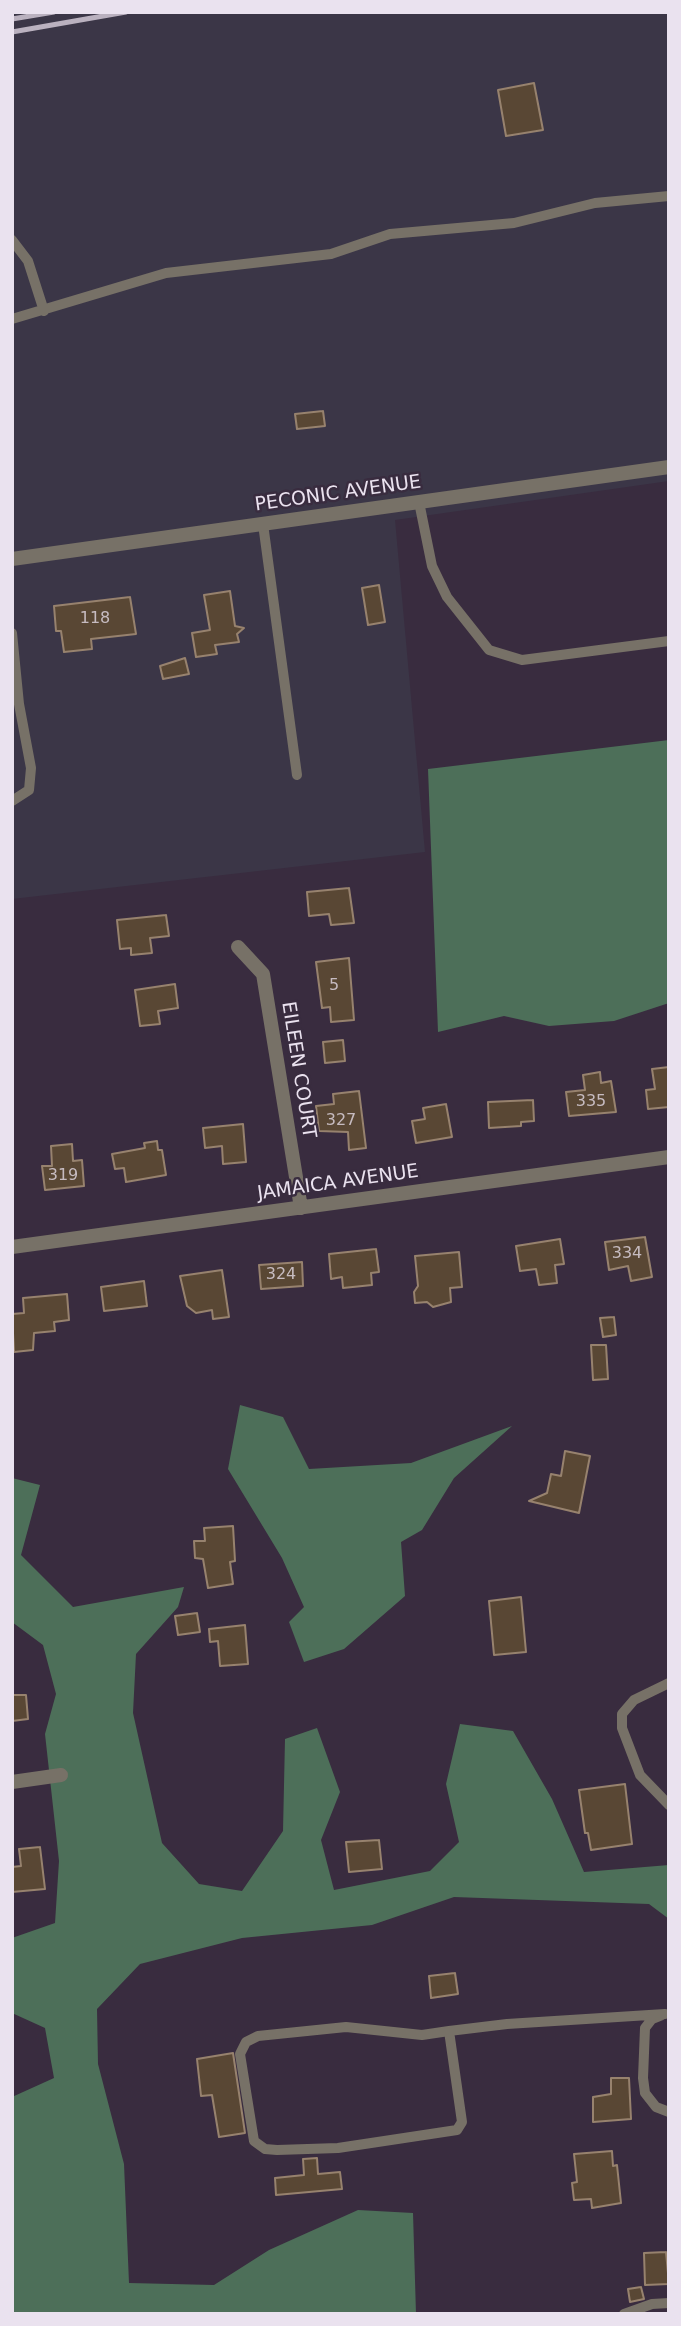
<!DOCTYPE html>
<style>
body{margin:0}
#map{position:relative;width:681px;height:2326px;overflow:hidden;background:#392c3f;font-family:"DejaVu Sans",sans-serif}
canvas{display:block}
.frame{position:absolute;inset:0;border:14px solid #eae2ef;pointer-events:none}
</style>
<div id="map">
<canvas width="681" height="2326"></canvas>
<div class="frame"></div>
</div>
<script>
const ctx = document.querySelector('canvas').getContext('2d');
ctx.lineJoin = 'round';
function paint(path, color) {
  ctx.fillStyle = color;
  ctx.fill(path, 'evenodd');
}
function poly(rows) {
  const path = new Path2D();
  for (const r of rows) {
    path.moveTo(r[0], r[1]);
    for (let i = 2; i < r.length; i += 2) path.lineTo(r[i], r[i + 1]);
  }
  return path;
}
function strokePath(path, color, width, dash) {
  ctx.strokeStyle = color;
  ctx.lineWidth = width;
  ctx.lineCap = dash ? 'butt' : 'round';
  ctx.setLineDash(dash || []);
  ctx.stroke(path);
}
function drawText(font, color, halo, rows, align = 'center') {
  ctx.font = font + ' "DejaVu Sans",sans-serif';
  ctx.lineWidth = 5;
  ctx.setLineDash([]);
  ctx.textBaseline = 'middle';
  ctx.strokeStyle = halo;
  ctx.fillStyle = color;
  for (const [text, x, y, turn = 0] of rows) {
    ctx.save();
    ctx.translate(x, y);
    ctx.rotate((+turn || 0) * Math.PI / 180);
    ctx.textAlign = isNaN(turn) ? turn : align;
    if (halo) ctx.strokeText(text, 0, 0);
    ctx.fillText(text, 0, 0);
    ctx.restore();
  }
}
paint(poly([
 [12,12,669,12,669,481,395,520,425,852,12,899]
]), '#3b3647');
paint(poly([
 [669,740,669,1003,614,1021,549,1026,504,1016,438,1032,428,769],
 [240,1405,283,1417,309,1469,411,1463,512,1426,454,1478,422,1530,401,1542,405,1596,344,1649,304,1662,289,1622,304,1607,282,1558,228,1469],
 [12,1478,40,1485,21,1555,73,1607,184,1587,178,1607,136,1654,133,1713,162,1843,199,1884,242,1891,283,1831,285,1739,317,1728,340,1792,321,1840,334,1890,430,1871,459,1842,446,1784,460,1724,513,1731,552,1799,584,1872,669,1865,669,1919,649,1904,454,1897,372,1925,242,1938,140,1964,97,2009,98,2064,124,2164,129,2283,214,2285,269,2250,358,2210,413,2213,416,2314,12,2314,12,2097,54,2078,45,2028,12,2013,12,1938,55,1923,59,1861,45,1734,56,1694,43,1645,12,1622]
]), '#4d6f59');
const building = poly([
 [534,83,543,130,506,136,498,90,534,83],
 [323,411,325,426,297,429,295,414,323,411],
 [379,585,385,622,368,625,362,588,379,585],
 [230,591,235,626,244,628,237,634,239,642,215,645,217,654,196,657,192,633,210,630,204,595,230,591],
 [130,597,136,634,91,639,92,649,64,652,61,631,56,631,54,606,130,597],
 [185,658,189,674,163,679,160,666,185,658],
 [349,888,354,923,331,925,329,914,309,916,307,892,349,888],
 [166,915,169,936,150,938,152,953,131,955,131,948,120,949,117,920,166,915],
 [349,958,354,1020,331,1022,330,1007,322,1008,316,962,349,958],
 [175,984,178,1008,158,1011,160,1024,140,1026,135,990,175,984],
 [343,1040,345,1061,325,1063,323,1042,343,1040],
 [669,1067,669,1107,648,1109,646,1090,655,1089,652,1069,669,1067],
 [600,1072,601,1083,611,1081,616,1112,569,1116,566,1092,585,1090,583,1075,600,1072],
 [359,1091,366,1148,349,1150,348,1132,319,1131,316,1106,334,1104,333,1094,359,1091],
 [533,1100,534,1121,521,1122,521,1126,489,1128,488,1102,533,1100],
 [446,1104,452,1137,416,1143,412,1121,425,1119,423,1108,446,1104],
 [243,1124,246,1162,223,1164,222,1146,205,1148,203,1128,243,1124],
 [157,1141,158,1150,162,1150,166,1175,126,1182,124,1168,115,1169,112,1154,145,1148,144,1143,157,1141],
 [72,1144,73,1161,82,1160,84,1186,45,1190,42,1166,52,1166,51,1146,72,1144],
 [645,1237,652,1277,631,1281,628,1266,609,1270,605,1242,645,1237],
 [560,1239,564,1264,555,1265,557,1283,539,1285,536,1269,520,1271,516,1246,560,1239],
 [376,1249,379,1272,371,1273,372,1285,343,1288,342,1277,331,1279,329,1254,376,1249],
 [459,1252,462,1287,450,1288,451,1302,433,1307,427,1302,415,1303,414,1292,418,1286,415,1256,459,1252],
 [302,1262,303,1286,261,1289,259,1265,302,1262],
 [222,1270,229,1317,213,1319,212,1310,196,1313,187,1306,180,1276,222,1270],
 [144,1281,147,1306,104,1311,101,1287,144,1281],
 [67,1294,69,1320,54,1322,55,1331,34,1333,33,1350,14,1352,12,1314,24,1313,23,1298,67,1294],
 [614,1317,616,1335,603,1337,600,1318,614,1317],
 [591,1345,606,1345,608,1379,593,1380,591,1345],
 [565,1451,590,1456,579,1513,529,1501,547,1493,551,1474,561,1476,565,1451],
 [233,1526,235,1561,230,1562,233,1584,208,1588,203,1559,195,1558,194,1541,205,1541,204,1528,233,1526],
 [521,1597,526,1652,494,1655,489,1601,521,1597],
 [197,1613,200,1632,178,1635,175,1616,197,1613],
 [245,1625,248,1664,220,1666,218,1641,210,1642,209,1629,245,1625],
 [12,1695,26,1695,28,1719,12,1721,12,1695],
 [625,1784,632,1844,591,1850,588,1833,585,1833,579,1790,625,1784],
 [379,1840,382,1869,349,1872,346,1842,379,1840],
 [40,1847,45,1889,12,1892,12,1867,21,1866,19,1849,40,1847],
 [455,1973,458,1994,431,1998,429,1976,455,1973],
 [233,2053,245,2133,219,2137,212,2095,201,2096,197,2059,233,2053],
 [611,2078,629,2078,631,2119,593,2122,593,2097,611,2094,611,2078],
 [612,2151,613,2166,617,2165,621,2203,592,2208,591,2199,574,2200,572,2183,577,2182,574,2154,612,2151],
 [317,2158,318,2174,340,2172,342,2189,276,2195,275,2178,304,2175,303,2159,317,2158],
 [666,2252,669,2284,645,2285,644,2253,666,2252],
 [641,2287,644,2299,630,2302,628,2289,641,2287]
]);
paint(building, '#594734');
strokePath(building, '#97826e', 2);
strokePath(poly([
 [12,240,28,261,44,311],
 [12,319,166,273,331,254,390,234,514,223,595,203,669,196],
 [419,502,432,566,447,597,489,650,522,660,669,641],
 [263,524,297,775],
 [12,633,19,704,31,768,29,790,12,801],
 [669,1683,634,1700,622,1714,622,1728,640,1775,669,1805],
 [662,2015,652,2019,645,2028,643,2078,645,2093,656,2107,669,2112],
 [449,2031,462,2122,457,2130,338,2148,277,2150,265,2149,254,2141,240,2054,246,2042,258,2036,346,2027,422,2035,449,2031,507,2024,665,2014],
 [624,2314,652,2304,669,2303]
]), '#777167', 10);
strokePath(poly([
 [12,559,669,467],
 [238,947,263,974,301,1208],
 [12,1247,669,1157],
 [12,1782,61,1775]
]), '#777167', 14);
strokePath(poly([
 [12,19,54,12],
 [12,32,126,12]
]), '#bab1bf', 5);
drawText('16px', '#c6bbc0', null, [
 ["118",95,619],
 ["5",334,986],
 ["335",591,1102],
 ["327",341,1121],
 ["319",63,1176],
 ["334",627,1254],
 ["324",281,1275]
]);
drawText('19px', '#eae2ef', '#392c3f', [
 ["PECONIC AVENUE",338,494,-8],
 ["EILEEN COURT",298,1070,81],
 ["JAMAICA AVENUE",338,1183,-8]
]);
</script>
